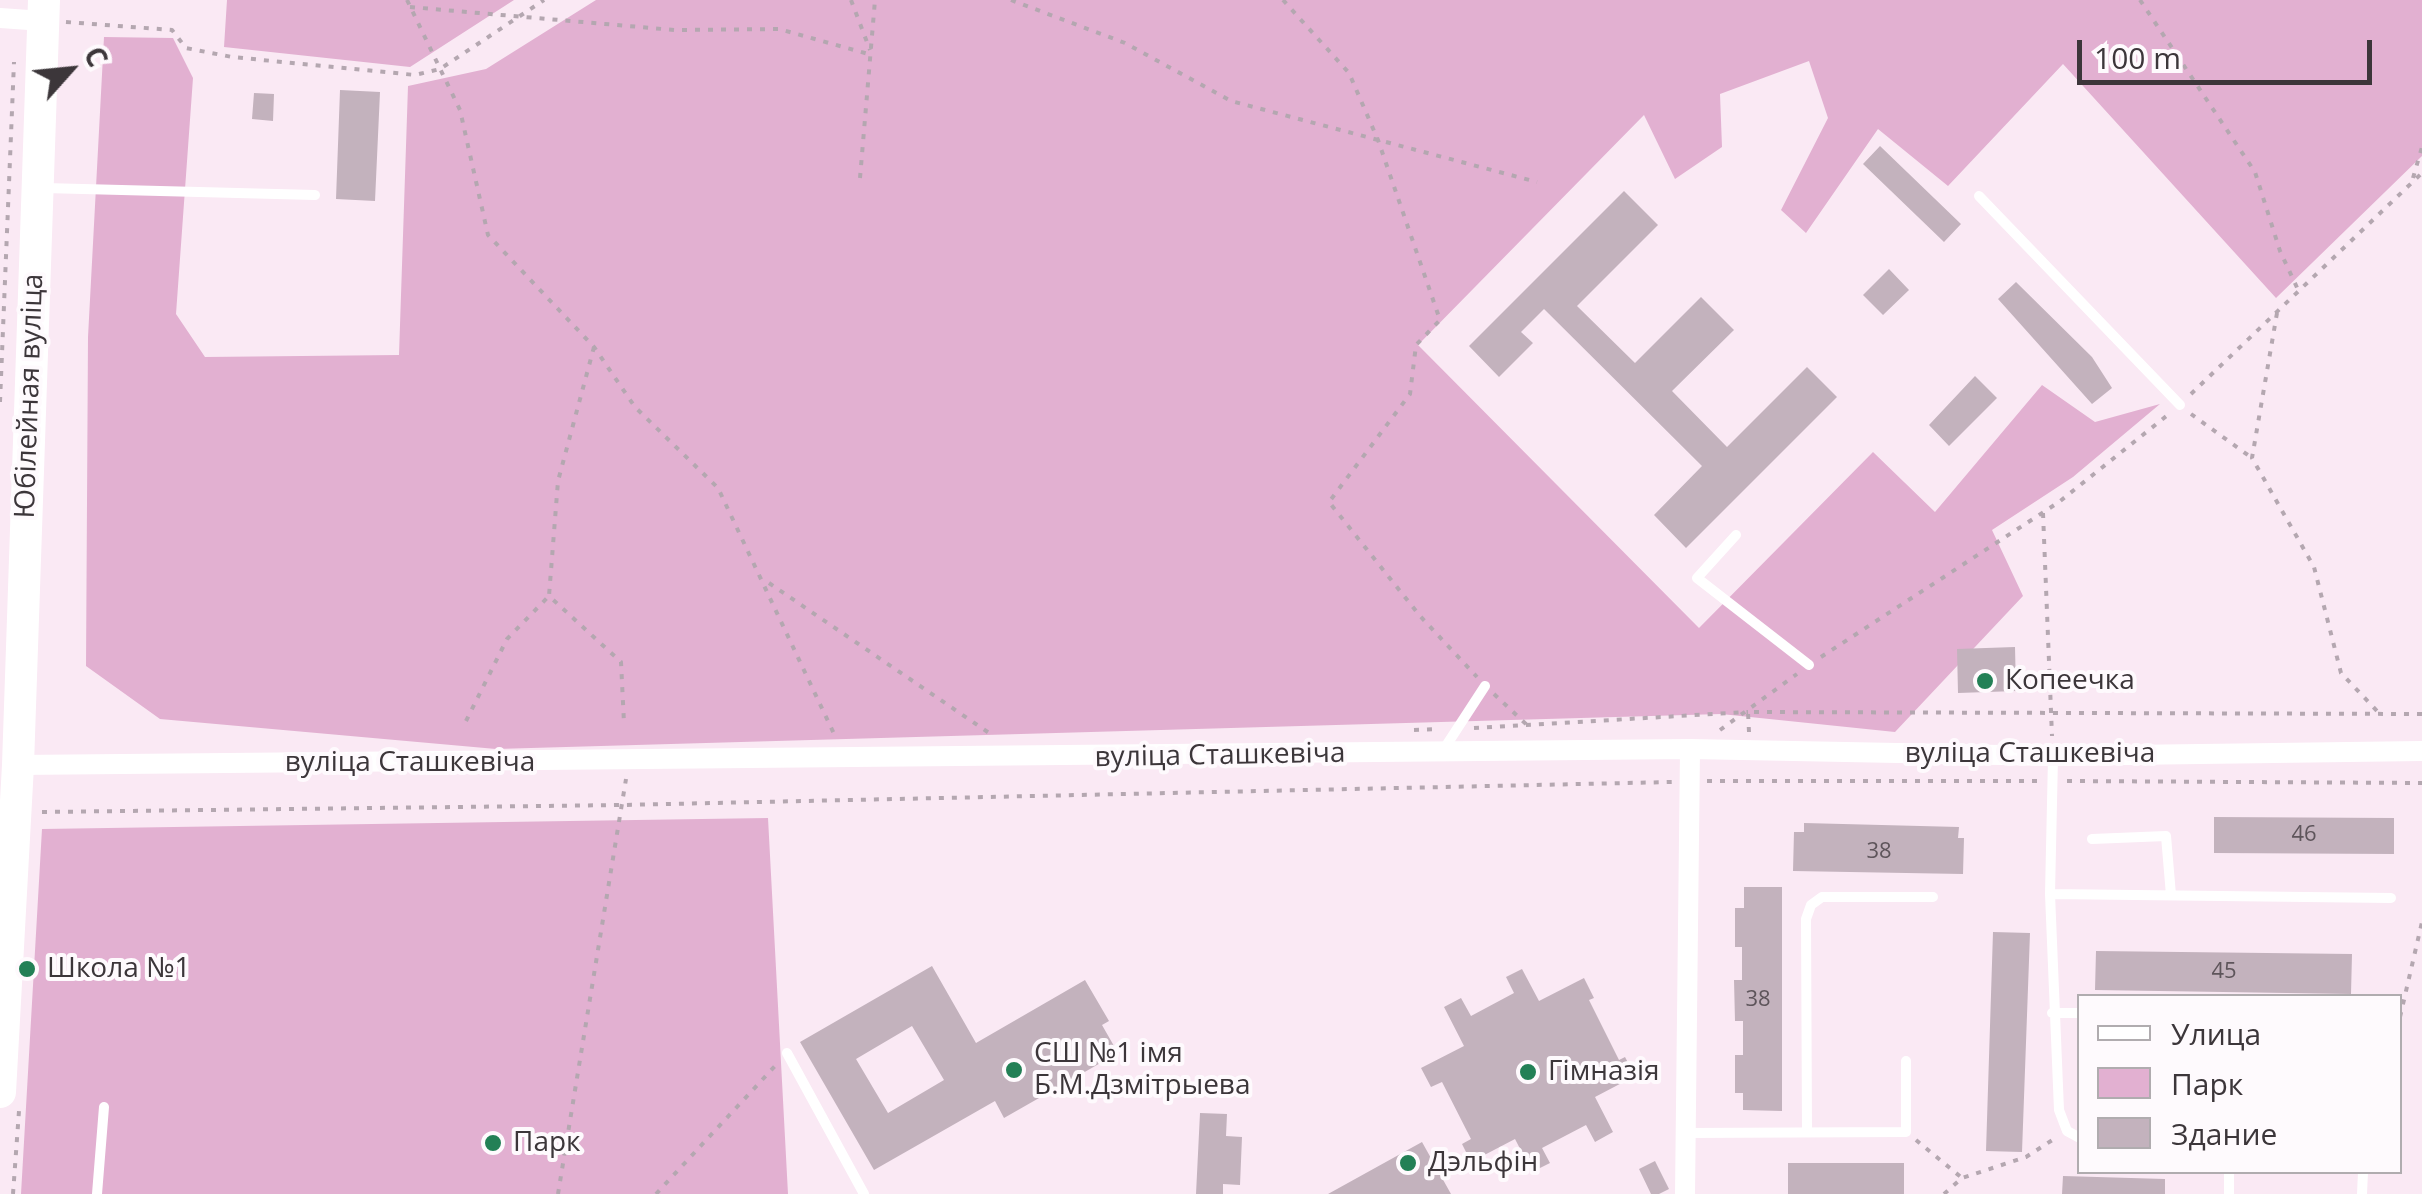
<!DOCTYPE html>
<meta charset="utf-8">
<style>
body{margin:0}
#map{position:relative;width:2422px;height:1194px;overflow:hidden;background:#fae9f4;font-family:"Open Sans",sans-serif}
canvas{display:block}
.legend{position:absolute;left:2077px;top:994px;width:325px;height:180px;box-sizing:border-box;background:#fefafd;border:2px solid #b0acaf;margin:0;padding:12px 18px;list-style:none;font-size:30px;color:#3c363a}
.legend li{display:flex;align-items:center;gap:20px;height:50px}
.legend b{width:50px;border:2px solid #b0acaf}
.north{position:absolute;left:20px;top:20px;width:100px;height:100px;-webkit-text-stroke:8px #fefafd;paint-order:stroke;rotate:63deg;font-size:28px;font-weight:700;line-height:40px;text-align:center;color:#3c363a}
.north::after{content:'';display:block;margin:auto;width:35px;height:45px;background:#3c363a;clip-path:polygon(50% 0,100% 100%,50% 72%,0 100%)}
.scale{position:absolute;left:2077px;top:40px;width:295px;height:45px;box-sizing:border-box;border:5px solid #3c363a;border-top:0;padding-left:12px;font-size:30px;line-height:35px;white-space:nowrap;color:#3c363a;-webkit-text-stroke:8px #fefafd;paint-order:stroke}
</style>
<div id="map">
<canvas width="2422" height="1194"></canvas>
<ul class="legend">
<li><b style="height:12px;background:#fff"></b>Улица</li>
<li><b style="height:28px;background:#e2b0d1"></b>Парк</li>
<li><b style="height:28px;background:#c3b2bd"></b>Здание</li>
</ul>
<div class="north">С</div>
<div class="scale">100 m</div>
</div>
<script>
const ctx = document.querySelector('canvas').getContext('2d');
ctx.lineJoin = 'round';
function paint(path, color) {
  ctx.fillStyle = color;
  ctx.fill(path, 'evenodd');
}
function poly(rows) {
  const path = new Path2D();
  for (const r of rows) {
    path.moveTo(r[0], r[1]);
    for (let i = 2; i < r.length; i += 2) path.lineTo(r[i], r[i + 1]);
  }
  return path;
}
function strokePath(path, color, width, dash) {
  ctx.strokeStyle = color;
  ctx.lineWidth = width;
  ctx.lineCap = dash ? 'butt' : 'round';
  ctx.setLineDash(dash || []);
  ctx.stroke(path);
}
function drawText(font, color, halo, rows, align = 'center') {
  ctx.font = font + ' "Open Sans",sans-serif';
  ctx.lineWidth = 8;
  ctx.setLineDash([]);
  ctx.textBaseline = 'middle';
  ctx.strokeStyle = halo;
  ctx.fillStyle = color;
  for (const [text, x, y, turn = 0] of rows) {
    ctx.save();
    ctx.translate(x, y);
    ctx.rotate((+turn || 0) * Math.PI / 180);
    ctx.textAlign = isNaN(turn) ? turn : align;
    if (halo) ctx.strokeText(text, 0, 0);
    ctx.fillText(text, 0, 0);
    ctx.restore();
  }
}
paint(poly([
 [227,0,514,0,410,67,224,47],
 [596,0,2422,0,2422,156,2276,298,2063,64,1948,186,1878,129,1806,233,1781,210,1828,118,1809,61,1720,94,1722,147,1675,179,1644,115,1418,345,1699,628,1873,452,1935,512,2042,385,2095,422,2160,404,2073,477,1992,530,2023,596,1895,732,1721,714,496,749,160,719,86,666,88,337,104,37,173,38,193,78,176,314,205,357,399,355,408,86,486,69],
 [768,818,788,1194,21,1194,42,829]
]), '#e2b0d1');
paint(poly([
 [340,90,380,92,375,201,336,199],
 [254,93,274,94,273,121,252,119],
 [1880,146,1961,224,1944,242,1863,164],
 [1624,191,1658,225,1577,306,1635,363,1701,297,1734,330,1672,391,1727,447,1807,367,1837,397,1686,548,1654,515,1702,466,1544,309,1521,332,1533,343,1499,377,1469,346],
 [1889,269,1909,290,1883,315,1863,295],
 [2016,282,2092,357,2112,388,2092,404,1998,299],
 [1975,376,1997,398,1949,446,1929,425],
 [2015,647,2016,691,1958,693,1957,649],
 [2214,817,2394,818,2394,854,2214,853],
 [1804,823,1959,827,1958,838,1964,838,1963,874,1793,871,1794,832,1804,832],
 [1744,887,1782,887,1782,1111,1743,1110,1743,1093,1735,1093,1735,1055,1743,1055,1743,1021,1735,1021,1734,980,1742,980,1742,947,1735,947,1735,908,1744,908],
 [1993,932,2030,933,2022,1152,1986,1151],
 [2096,951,2352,954,2351,994,2095,990],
 [932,966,976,1043,1085,980,1109,1021,1102,1025,1118,1053,1004,1118,995,1101,874,1170,800,1042],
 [912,1026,944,1080,888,1113,856,1059],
 [1522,969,1539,1001,1584,978,1594,998,1589,1000,1619,1060,1625,1057,1635,1076,1595,1097,1613,1132,1595,1142,1586,1125,1542,1148,1550,1163,1532,1172,1515,1139,1471,1162,1462,1144,1471,1139,1442,1082,1431,1087,1421,1068,1464,1046,1444,1007,1461,998,1471,1016,1514,993,1506,977],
 [1200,1113,1227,1114,1226,1136,1242,1137,1240,1185,1223,1184,1223,1194,1196,1194],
 [1422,1142,1451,1194,1328,1194],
 [1655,1161,1669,1189,1659,1194,1651,1194,1639,1169],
 [1788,1163,1904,1163,1904,1194,1788,1194],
 [2063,1176,2165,1179,2165,1194,2062,1194]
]), '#c3b2bd');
strokePath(poly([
 [407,0,460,110,488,235,594,347,635,407,718,488,836,738],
 [851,0,870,50],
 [1011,0,1125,43,1231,101,1537,182],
 [1283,0,1349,73,1378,140,1440,320,1416,345,1410,394,1329,502,1420,616,1477,677],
 [2140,0,2255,172,2280,251,2300,294],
 [410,7,674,30,779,29,872,55],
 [66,22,172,30,186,48,232,57,415,75,440,69,544,0],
 [860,178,875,0],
 [2413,178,2422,147],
 [2277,313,2252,458,2314,567,2341,673,2378,712],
 [594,347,558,481,549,596,621,662,624,723],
 [2191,394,2422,173],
 [0,402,14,62],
 [2191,414,2252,458],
 [2043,513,2052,736],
 [769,583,992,735],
 [1821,657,2059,502,2169,414],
 [1494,694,1527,725],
 [466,721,507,639,549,596],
 [1474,728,1748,712],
 [1414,730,1439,729],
 [1720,730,1797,674],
 [1749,732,1748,712,2422,714],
 [1707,781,2037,781],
 [2067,781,2422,783],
 [42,812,622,805,1672,782],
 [2400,1017,2422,922],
 [1916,1140,1962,1178],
 [13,1194,19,1111],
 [558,1194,626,779],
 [656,1194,775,1066],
 [1944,1194,1962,1178,2026,1157,2054,1139]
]), '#b4a7b0', 4, [5, 8]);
strokePath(poly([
 [44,188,315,195],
 [1979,196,2180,405],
 [1736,535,1697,578,1809,665],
 [1442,752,1485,686],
 [2053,757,2050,894,2059,1110,2067,1131,2080,1138],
 [2092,839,2166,836,2171,895],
 [2050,894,2391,898],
 [2052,1013,2080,1013],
 [787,1053,864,1194],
 [1807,1132,1806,919,1811,905,1822,897,1933,897],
 [1686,1133,1906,1132,1906,1061],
 [97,1194,104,1107],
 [2229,1194,2229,1172],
 [2362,1194,2363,1172]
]), '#fff', 10);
strokePath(poly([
 [0,18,43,21],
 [18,765,1690,749,2053,756,2422,751],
 [1685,1194,1690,749]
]), '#fff', 20);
strokePath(poly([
 [0,1092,18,765,44,0]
]), '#fff', 32);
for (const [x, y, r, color] of [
 [1985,681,10,"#238056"],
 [27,969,10,"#238056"],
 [1014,1070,10,"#238056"],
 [1528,1072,10,"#238056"],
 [493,1143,10,"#238056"],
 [1408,1163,10,"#238056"]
]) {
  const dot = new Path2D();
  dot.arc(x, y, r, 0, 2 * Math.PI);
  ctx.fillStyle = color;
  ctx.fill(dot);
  strokePath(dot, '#fefafd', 4);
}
drawText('22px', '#5e555b', null, [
 ["46",2304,835],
 ["38",1879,852],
 ["45",2224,972],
 ["38",1758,1000]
]);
drawText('28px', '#3c363a', '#fefafd', [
 ["Юбілейная вуліца",30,396,-88],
 ["вуліца Сташкевіча",2030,754],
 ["вуліца Сташкевіча",1220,756,-1],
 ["вуліца Сташкевіча",410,763]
]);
drawText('28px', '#3c363a', '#fefafd', [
 ["Копеечка",2005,681],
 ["Школа №1",47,969],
 ["СШ №1 імя",1034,1054],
 ["Б.М.Дзмітрыева",1034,1086],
 ["Гімназія",1548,1072],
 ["Парк",513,1143],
 ["Дэльфін",1428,1163]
], 'left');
</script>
